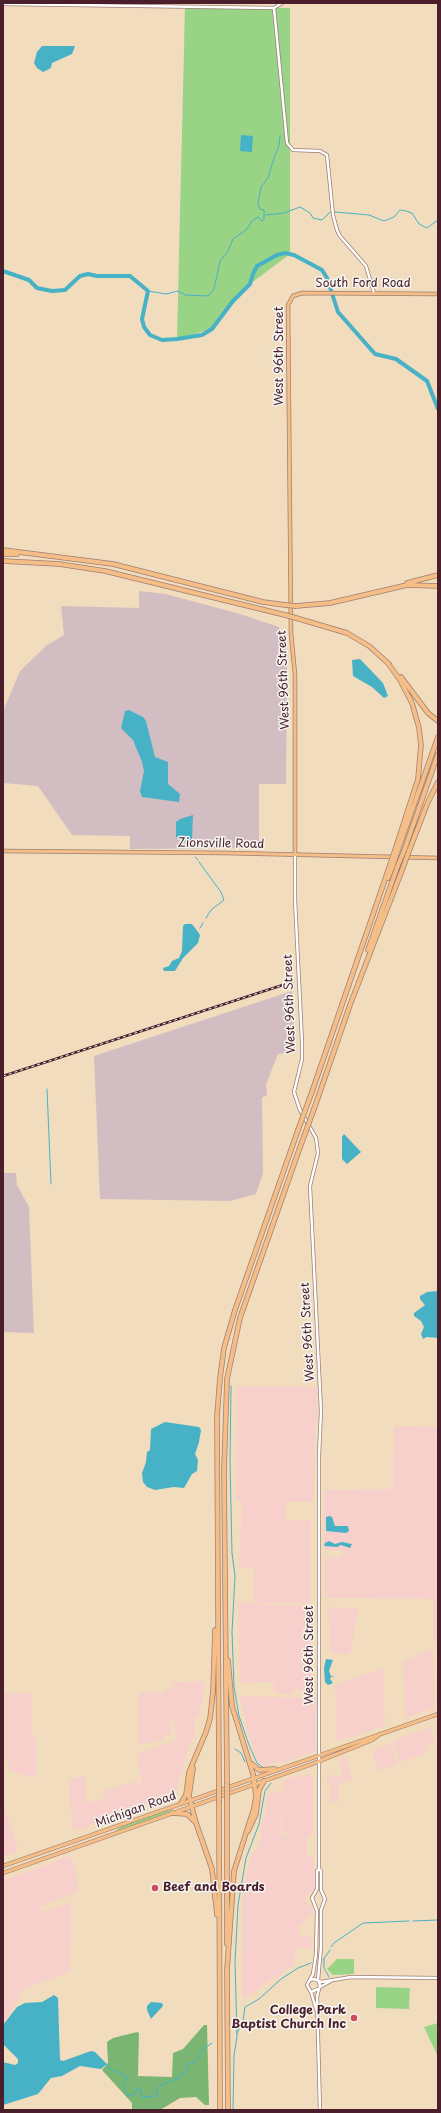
<!DOCTYPE html>
<style>
body{margin:0}
#map{position:relative;width:441px;height:2113px;overflow:hidden;background:#f1dcbe;font-family:"Playpen Sans",sans-serif}
canvas{display:block}
.frame{position:absolute;inset:0;border:4px solid #4a1f2b;pointer-events:none}
</style>
<div id="map">
<canvas width="441" height="2113"></canvas>
<div class="frame"></div>
</div>
<script>
const ctx = document.querySelector('canvas').getContext('2d');
ctx.lineJoin = 'round';
function paint(path, color) {
  ctx.fillStyle = color;
  ctx.fill(path, 'evenodd');
}
function poly(rows) {
  const path = new Path2D();
  for (const r of rows) {
    path.moveTo(r[0], r[1]);
    for (let i = 2; i < r.length; i += 2) path.lineTo(r[i], r[i + 1]);
  }
  return path;
}
function strokePath(path, color, width, dash) {
  ctx.strokeStyle = color;
  ctx.lineWidth = width;
  ctx.lineCap = dash ? 'butt' : 'round';
  ctx.setLineDash(dash || []);
  ctx.stroke(path);
}
function drawText(font, color, halo, rows, align = 'center') {
  ctx.font = font + ' "Playpen Sans",sans-serif';
  ctx.lineWidth = 3;
  ctx.setLineDash([]);
  ctx.textBaseline = 'middle';
  ctx.strokeStyle = halo;
  ctx.fillStyle = color;
  for (const [text, x, y, turn = 0] of rows) {
    ctx.save();
    ctx.translate(x, y);
    ctx.rotate((+turn || 0) * Math.PI / 180);
    ctx.textAlign = isNaN(turn) ? turn : align;
    if (halo) ctx.strokeText(text, 0, 0);
    ctx.fillText(text, 0, 0);
    ctx.restore();
  }
}
paint(poly([
 [237,1387,317,1387,318,1418,315,1426,314,1500,310,1502,286,1502,286,1520,311,1520,310,1603,253,1603,255,1568,239,1567,242,1507,240,1500,236,1500],
 [394,1426,438,1427,438,1641,433,1642,433,1599,325,1598,325,1557,342,1557,342,1550,324,1550,324,1490,393,1489],
 [238,1603,312,1606,311,1691,293,1690,293,1694,274,1693,274,1684,271,1682,240,1683],
 [328,1607,358,1609,350,1654,331,1653],
 [433,1649,435,1708,405,1718,403,1661],
 [383,1668,385,1726,337,1741,335,1685],
 [202,1681,205,1685,199,1716,194,1719,195,1735,189,1746,179,1778,177,1788,168,1802,151,1808,143,1803,142,1808,93,1824,85,1829,73,1830,69,1786,70,1778,85,1777,86,1803,104,1798,104,1791,138,1781,142,1792,138,1754,176,1740,174,1720,170,1720,171,1734,163,1735,163,1740,139,1745,138,1701,141,1692,165,1693,166,1689,173,1688,174,1682],
 [3,1693,28,1693,32,1698,31,1734,34,1734,36,1740,36,1777,29,1777,8,1770,8,1762,3,1760],
 [240,1696,315,1698,317,1700,315,1752,285,1762,262,1765,258,1761,248,1732],
 [430,1727,435,1742,425,1746,425,1754,400,1762,393,1740],
 [391,1743,397,1764,377,1771,373,1750],
 [345,1757,353,1780,339,1783,339,1802,330,1803,331,1783,327,1783,327,1775,342,1776,339,1759],
 [309,1774,313,1777,313,1835,290,1835,283,1832,283,1782,288,1778],
 [272,1791,280,1791,282,1794,281,1836,307,1835,306,1857,314,1857,314,1889,308,1896,305,1896,305,1900,313,1910,312,1913,299,1927,300,1936,312,1936,312,1948,295,1948,294,1965,245,1998,242,1996,243,1892,250,1858,261,1841,261,1827,264,1814,266,1814,267,1798],
 [3,1804,17,1844,17,1852,3,1857],
 [71,1856,76,1872,78,1890,76,1893,40,1906,42,1912,71,1902,70,1972,20,1990,21,1994,3,2025,3,1880]
]), '#f7d0cb');
paint(poly([
 [139,591,166,594,240,614,279,627,287,654,286,784,259,784,259,848,130,849,130,836,72,835,38,786,3,783,3,711,20,671,46,646,64,635,61,606,139,608],
 [292,991,295,1052,278,1054,266,1084,267,1096,262,1097,263,1173,256,1194,230,1201,100,1199,94,1056],
 [3,1173,16,1173,17,1185,29,1207,34,1333,3,1332]
]), '#d2bec2');
paint(poly([
 [185,7,290,8,290,254,250,284,212,329,177,339],
 [170,1809,171,1811,162,1815,114,1832,122,1826],
 [337,1959,354,1959,354,1974,333,1975,327,1969],
 [376,1987,410,1988,409,2009,376,2008],
 [438,2023,438,2057,424,2027]
]), '#99d386');
paint(poly([
 [204,2025,207,2025,209,2105,205,2105,196,2097,180,2098,160,2110,132,2110,132,2103,102,2070,108,2063,107,2042,113,2038,137,2032,139,2033,138,2076,172,2077,173,2053,183,2049]
]), '#7ab573');
paint(poly([
 [42,46,75,46,72,54,52,63,51,68,43,72,37,68,34,63,37,52],
 [241,135,253,136,252,152,240,151],
 [360,659,383,683,388,696,384,698,372,687,353,676,352,660],
 [129,710,143,717,146,721,155,757,168,762,168,784,180,794,179,802,142,797,140,791,144,771,142,762,133,740,121,728,125,711],
 [193,815,192,840,187,843,178,839,176,837,176,822,180,819],
 [185,924,192,924,198,932,200,935,198,943,183,958,175,971,164,971,163,968,169,966,172,961,179,958,182,951,183,926],
 [344,1134,361,1152,347,1164,342,1159,342,1137],
 [438,1291,438,1338,427,1337,423,1339,421,1334,424,1327,421,1321,414,1316,414,1313,425,1305,420,1299,420,1296,427,1292],
 [165,1422,199,1427,201,1430,199,1442,195,1454,198,1460,197,1471,192,1474,184,1488,174,1487,155,1490,147,1487,143,1482,142,1473,146,1462,147,1452,150,1450,151,1429],
 [329,1516,332,1517,335,1526,348,1526,349,1531,346,1533,326,1531,326,1517],
 [329,1541,335,1544,342,1542,352,1544,350,1548,341,1545,337,1547,324,1546,325,1543],
 [326,1659,333,1660,329,1671,331,1676,335,1676,331,1677,330,1679,333,1683,328,1685,325,1682,324,1668],
 [54,1995,58,1998,60,2060,63,2061,91,2051,95,2052,107,2064,101,2069,80,2066,62,2076,51,2078,38,2094,3,2105,3,2062,15,2065,18,2063,18,2059,3,2044,3,2025,17,2007,25,2003,42,2002],
 [151,2002,162,2003,163,2006,151,2019,147,2010,147,2006]
]), '#47b1c6');
strokePath(poly([
 [335,212,369,215,384,221,394,217,400,210,406,211,412,213,419,224,427,228,438,220],
 [266,215,284,213,300,207,310,213,313,218,322,220,330,212],
 [148,291,166,294,178,291,185,295,208,296,214,289,220,261,227,253,233,239,246,230,252,221,258,217,262,221,264,219,264,210,260,209,258,204,261,187,268,178,274,158,279,146,280,136],
 [195,857,198,860],
 [199,862,221,892,224,900,211,910,206,918],
 [200,928,203,923],
 [47,1089,51,1184],
 [231,1386,230,1462,232,1553,235,1576,232,1632,234,1687,239,1716,249,1745,257,1763,264,1768],
 [235,1749,241,1753,245,1762],
 [413,1921,438,1920],
 [331,1947,334,1943,363,1923,409,1921],
 [324,1959,324,1968,329,1977],
 [323,1960,330,1950],
 [237,2033,243,2021,245,2007,259,1999,281,1979,298,1968,311,1963],
 [107,2064,108,2068,127,2077,127,2080,123,2084,127,2095,131,2096,135,2094,136,2090,140,2088,142,2097,154,2096,157,2096,157,2090,160,2086,173,2080,178,2079,181,2074,185,2074,188,2064,194,2063,202,2050,212,2043],
 [233,2110,234,2055,237,2037,235,1962,238,1905,246,1858,259,1824,265,1791,271,1783]
]), '#47b1c6', 1);
strokePath(poly([
 [3,271,29,280,37,288,52,291,65,290,80,276,88,274,97,276,130,276,148,291,142,319,144,327,150,335,162,340,177,339,202,335,212,329,233,301,250,284,253,274,257,266,277,255,285,253,294,255,322,270,327,278,338,312,375,354,396,359,427,381,438,409]
]), '#47b1c6', 4);
const minor = poly([
 [3,4,274,8,282,3],
 [274,8,287,143,293,150,320,151,327,155,333,215,337,230,340,236,366,266,374,293],
 [295,855,295,900,302,1042,302,1059,294,1092,300,1110,316,1138,318,1153,310,1186,321,1411,319,1455,319,1869,321,1871,321,1890,325,1899,321,1910,321,1947,318,1980],
 [310,1980,314,1979,321,1982,351,1977,438,1978],
 [318,1980,320,1985,317,1997,320,2110],
 [320,1987,331,1981],
 [318,1989,311,1992,307,1985,313,1974,316,1954,317,1911,312,1898,317,1889,317,1871,319,1869],
 [311,1992,317,2012]
]);
const major = poly([
 [3,851,226,853,438,858],
 [295,855,295,675,291,633,288,305,293,296,302,293,438,294],
 [3,1866,438,1714],
 [3,1873,312,1764,372,1740,379,1735]
]);
const highway = poly([
 [3,550,113,564,263,602,285,605],
 [3,554,17,554],
 [3,561,59,564,105,571,285,615],
 [407,583,438,575],
 [296,606,330,603,407,585,438,586],
 [296,618,347,633,369,646,389,664],
 [387,662,400,680,412,703,419,728,421,745,418,779,395,850],
 [401,677,428,713,438,721],
 [398,850,438,737],
 [404,851,438,754],
 [409,851,428,802,438,782],
 [388,878,393,865],
 [368,950,398,865],
 [313,1089,390,865],
 [314,1109,350,1005,404,865],
 [252,1764,259,1770,275,1769],
 [193,1768,189,1796,196,1823,212,1869,217,1915],
 [227,1782,224,1470,227,1379,240,1318,299,1150],
 [219,1785,217,1416,220,1378,224,1348,235,1310,298,1130],
 [227,1799,227,1944],
 [219,1802,220,2110],
 [181,1803,186,1795,189,1772,206,1732,210,1719,213,1692,215,1630],
 [172,1813,187,1814,194,1821],
 [248,1831,256,1814,259,1790,264,1781],
 [227,1968,228,2110],
 [227,1970,234,1871,254,1808,256,1796,253,1774,232,1706,228,1660]
]);
strokePath(minor, '#9e7e74', 4);
strokePath(major, '#9e7e74', 4.5);
strokePath(highway, '#9e7e74', 5.5);
strokePath(minor, '#fff', 2.5);
strokePath(major, '#f6be87', 3);
strokePath(highway, '#f6be87', 4);
const rail = poly([
 [3,1076,292,982]
]);
strokePath(rail, '#4a1f2b', 2.5);
strokePath(rail, '#f6f6f2', 1, [3]);
const highwayBridge = poly([
 [285,605,296,606],
 [285,615,296,618],
 [390,865,395,850],
 [393,865,398,850],
 [398,865,404,851],
 [404,865,409,851],
 [298,1130,313,1089],
 [299,1150,314,1109],
 [227,1782,227,1799],
 [219,1785,219,1802]
]);
strokePath(highwayBridge, '#9e7e74', 5.5, []);
strokePath(highwayBridge, '#f6be87', 4);
for (const [x, y, r, color] of [
 [155,1888,4,"#d1495b"],
 [354,2018,4,"#d1495b"]
]) {
  const dot = new Path2D();
  dot.arc(x, y, r, 0, 2 * Math.PI);
  ctx.fillStyle = color;
  ctx.fill(dot);
  strokePath(dot, '#f6f6f2', 1.5);
}
drawText('12px', '#4a1f2b', '#f6f6f2', [
 ["South Ford Road",363,284],
 ["West 96th Street",280,356,-90],
 ["West 96th Street",284,680,-92],
 ["Zionsville Road",221,844,1],
 ["West 96th Street",290,1004,-92],
 ["West 96th Street",308,1332,-93],
 ["West 96th Street",310,1655,-90],
 ["Michigan Road",136,1810,-20]
]);
drawText('bold 12px', '#4a1f2b', '#f6f6f2', [
 ["Beef and Boards",163,1888],
 ["College Park",346,2011,"right"],
 ["Baptist Church Inc",346,2025,"right"]
], 'left');
</script>
